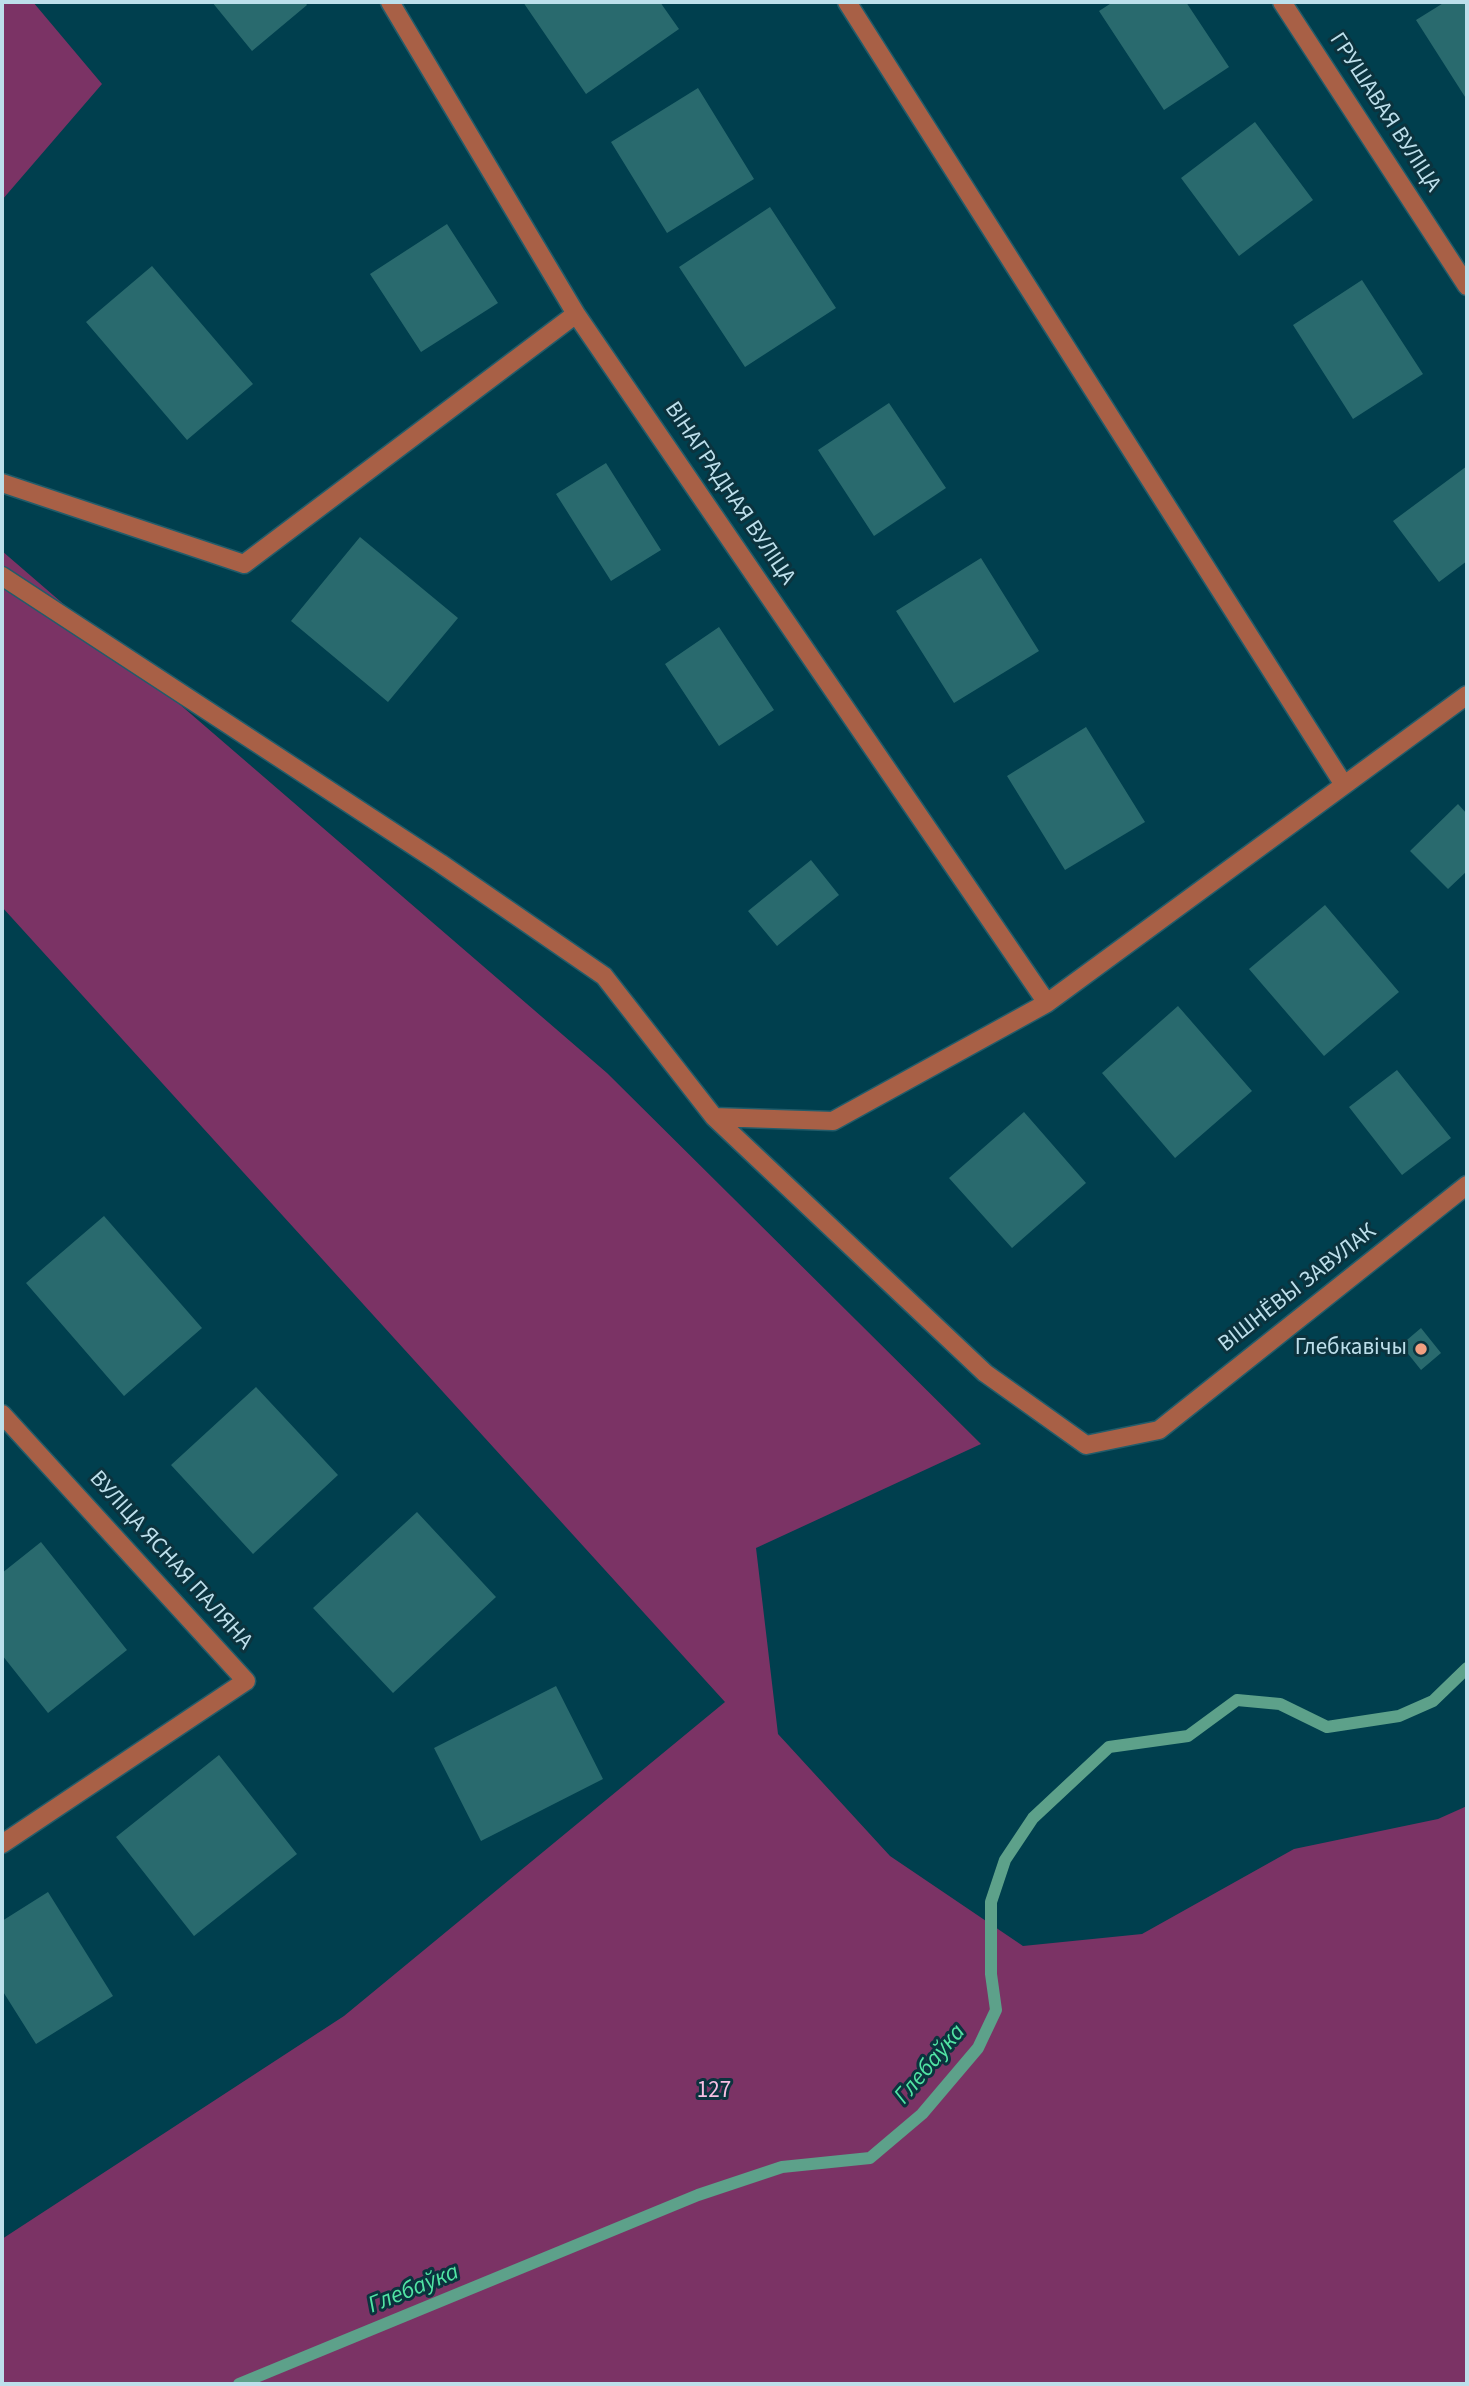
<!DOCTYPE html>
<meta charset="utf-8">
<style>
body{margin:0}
#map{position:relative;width:1469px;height:2386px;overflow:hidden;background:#003f4e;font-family:"Source Sans 3",sans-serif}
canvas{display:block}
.frame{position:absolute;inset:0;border:4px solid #bddfeb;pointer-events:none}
</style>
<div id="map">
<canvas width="1469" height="2386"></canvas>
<div class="frame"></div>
</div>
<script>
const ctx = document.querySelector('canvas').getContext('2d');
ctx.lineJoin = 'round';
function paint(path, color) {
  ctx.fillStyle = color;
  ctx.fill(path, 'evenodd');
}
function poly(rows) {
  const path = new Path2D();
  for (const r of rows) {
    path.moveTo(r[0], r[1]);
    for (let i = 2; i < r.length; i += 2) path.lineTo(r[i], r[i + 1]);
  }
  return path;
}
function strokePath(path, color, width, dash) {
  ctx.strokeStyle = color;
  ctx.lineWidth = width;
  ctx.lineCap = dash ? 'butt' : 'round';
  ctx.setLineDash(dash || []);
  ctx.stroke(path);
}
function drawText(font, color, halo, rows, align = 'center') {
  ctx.font = font + ' "Source Sans 3",sans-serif';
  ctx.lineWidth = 6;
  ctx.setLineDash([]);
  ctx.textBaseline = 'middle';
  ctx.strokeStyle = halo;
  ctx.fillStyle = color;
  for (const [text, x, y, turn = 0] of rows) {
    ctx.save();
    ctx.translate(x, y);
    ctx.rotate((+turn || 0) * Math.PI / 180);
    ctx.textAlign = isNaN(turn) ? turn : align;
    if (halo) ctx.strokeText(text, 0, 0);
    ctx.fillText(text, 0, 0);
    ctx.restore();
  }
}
paint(poly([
 [2,2,33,2,102,84,2,200],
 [2,551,607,1073,981,1444,756,1548,778,1734,890,1856,1023,1946,1142,1934,1294,1849,1438,1819,1467,1806,1467,2384,2,2384,2,2239,344,2016,725,1702,2,907]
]), '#7b3365');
strokePath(poly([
 [239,2384,698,2195,782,2167,870,2158,922,2114,978,2048,996,2010,991,1974,991,1902,1005,1860,1033,1818,1109,1747,1188,1736,1237,1700,1280,1704,1327,1727,1399,1716,1433,1701,1467,1668]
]), '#5da18a', 12);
paint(poly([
 [212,2,305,2,307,5,252,51],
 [523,2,660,2,679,29,586,94],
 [1113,2,1186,2,1229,67,1164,110,1099,11],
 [1445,2,1467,2,1467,100,1416,20],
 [698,88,754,179,667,233,611,142],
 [1255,122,1313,200,1239,256,1181,178],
 [770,207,836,308,745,367,679,267],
 [447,224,498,303,421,352,370,274],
 [152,266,253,384,187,440,86,322],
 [1362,280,1423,374,1353,419,1293,325],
 [889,403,946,488,874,536,818,450],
 [606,463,661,550,611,581,556,494],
 [1467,466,1467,561,1439,582,1393,521],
 [360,537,458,618,388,702,291,621],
 [981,558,1039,651,954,703,896,611],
 [719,627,774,710,719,746,665,664],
 [1086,727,1145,822,1065,870,1007,776],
 [1458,804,1467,814,1467,871,1448,889,1410,851],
 [811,860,839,895,777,946,748,911],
 [1325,905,1399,992,1324,1056,1249,969],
 [1178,1006,1252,1091,1175,1158,1102,1073],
 [1397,1070,1451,1138,1402,1175,1349,1107],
 [1024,1112,1086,1183,1012,1248,949,1178],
 [104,1216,202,1328,124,1396,26,1283],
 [1421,1328,1441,1353,1421,1370,1401,1345],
 [256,1387,338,1475,253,1554,171,1465],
 [417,1512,496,1597,393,1693,313,1608],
 [41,1542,127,1650,48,1713,2,1655,2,1573],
 [556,1686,603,1779,481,1841,434,1748],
 [219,1755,297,1854,194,1936,116,1837],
 [48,1892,113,1996,36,2044,2,1990,2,1921]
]), '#296a6e');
const minor = poly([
 [390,2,576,314,1047,1003],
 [847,2,1344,785],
 [1282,2,1467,286],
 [2,483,244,564,576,314],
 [2,576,440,863,604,976,714,1117,833,1121,1047,1003,1467,695],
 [714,1117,985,1373,1086,1445,1159,1430,1467,1185],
 [2,1414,246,1681,2,1844]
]);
strokePath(minor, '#225c6a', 21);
strokePath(minor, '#a86046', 18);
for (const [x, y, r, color] of [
 [1421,1349,7,"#f3a081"]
]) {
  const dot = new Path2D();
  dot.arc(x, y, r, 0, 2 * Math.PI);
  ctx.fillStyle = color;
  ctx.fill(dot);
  strokePath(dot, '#0b333e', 2.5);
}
drawText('23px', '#bddfeb', '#0b333e', [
 ["ГРУШАВАЯ ВУЛІЦА",1384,113,57],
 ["ВІНАГРАДНАЯ ВУЛІЦА",729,494,56],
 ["ВІШНЁВЫ ЗАВУЛАК",1298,1289,-38],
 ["ВУЛІЦА ЯСНАЯ ПАЛЯНА",170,1561,48]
]);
drawText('23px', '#bddfeb', '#0b333e', [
 ["Глебкавічы",1407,1349]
], 'right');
drawText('23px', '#f8c0e3', '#0b333e', [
 ["127",714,2092]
]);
drawText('italic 24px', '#51e4a4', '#0b333e', [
 ["Глебаўка",931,2065,-50],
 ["Глебаўка",414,2290,-22]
]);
</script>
